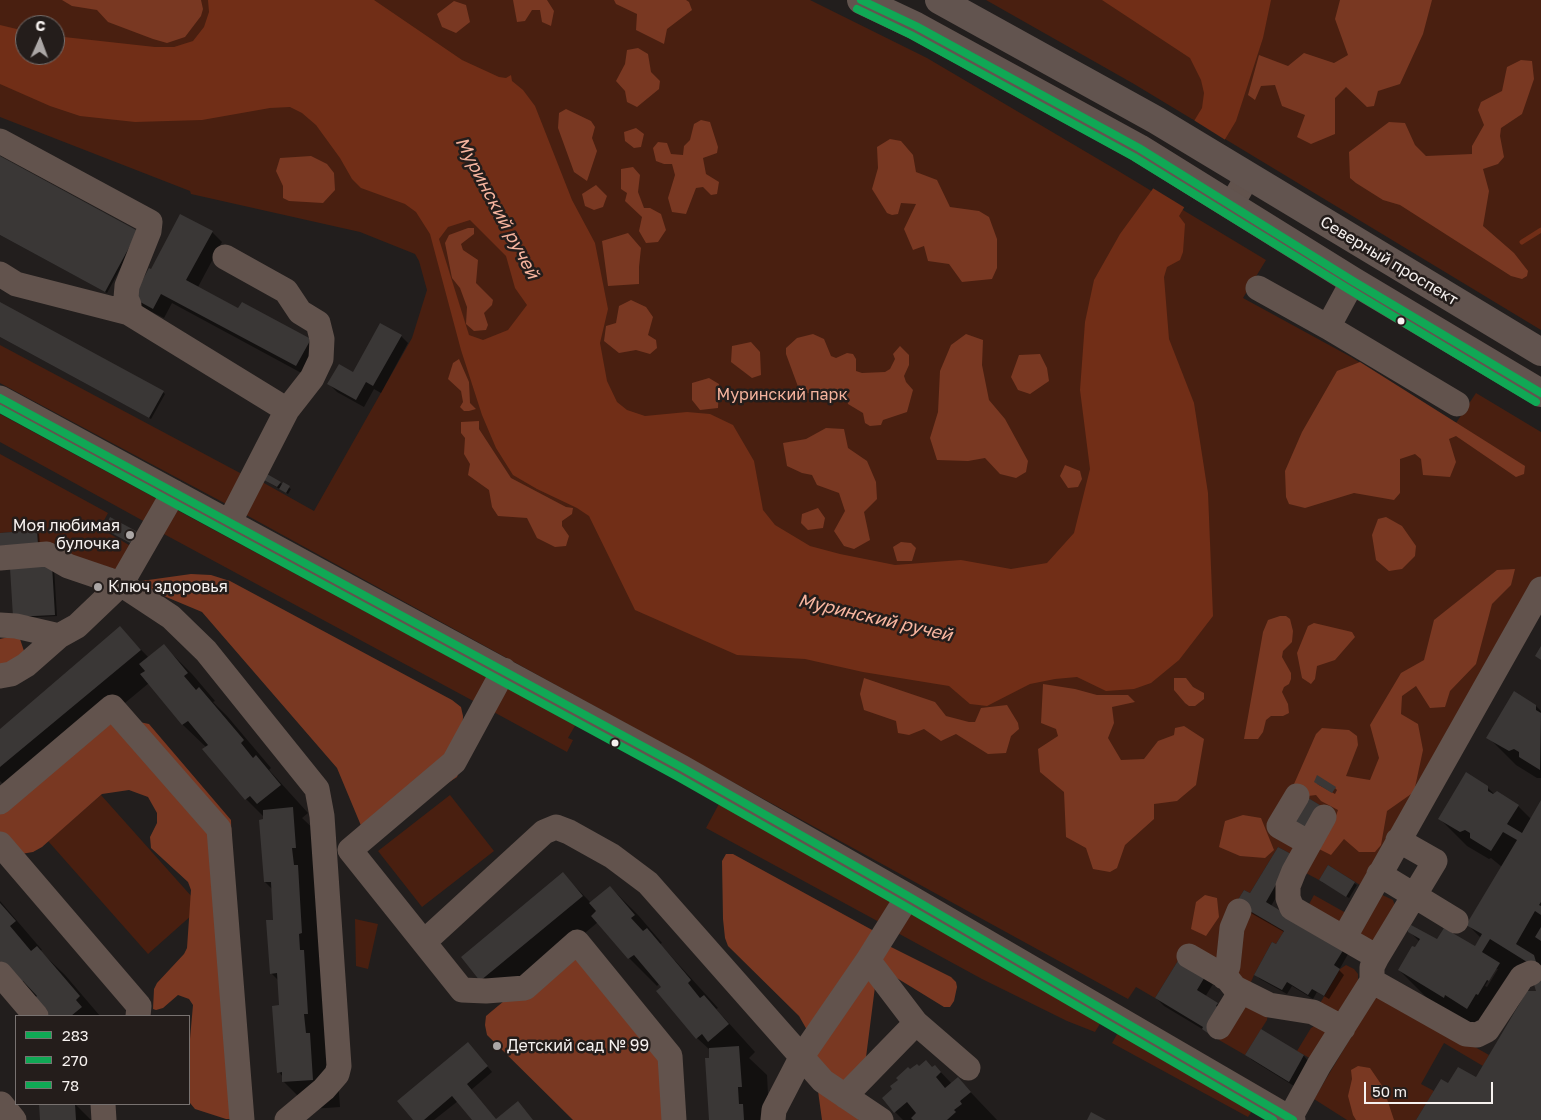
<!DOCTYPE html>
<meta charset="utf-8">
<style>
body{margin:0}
#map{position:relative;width:1541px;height:1120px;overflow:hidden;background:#221e1d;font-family:"Golos Text",sans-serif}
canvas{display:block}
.legend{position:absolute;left:15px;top:1015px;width:175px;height:90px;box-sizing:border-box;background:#241d1b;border:1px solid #787270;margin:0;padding:6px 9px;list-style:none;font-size:15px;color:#f6f1ef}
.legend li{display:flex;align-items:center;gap:10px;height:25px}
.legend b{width:25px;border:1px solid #787270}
.north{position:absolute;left:15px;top:15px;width:50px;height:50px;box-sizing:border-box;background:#241d1b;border:1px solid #787270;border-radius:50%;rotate:2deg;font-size:14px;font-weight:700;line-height:20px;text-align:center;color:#f6f1ef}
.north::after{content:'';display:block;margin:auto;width:18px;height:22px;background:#aca7a6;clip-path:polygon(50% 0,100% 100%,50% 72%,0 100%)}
.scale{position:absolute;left:1364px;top:1082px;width:129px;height:22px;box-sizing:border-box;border:2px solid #f6f1ef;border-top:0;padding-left:6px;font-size:15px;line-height:18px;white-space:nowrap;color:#f6f1ef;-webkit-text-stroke:4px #241d1b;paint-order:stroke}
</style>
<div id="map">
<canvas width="1541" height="1120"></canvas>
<ul class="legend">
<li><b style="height:6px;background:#10a855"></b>283</li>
<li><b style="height:6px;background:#10a855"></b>270</li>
<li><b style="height:6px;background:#10a855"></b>78</li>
</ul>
<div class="north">С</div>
<div class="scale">50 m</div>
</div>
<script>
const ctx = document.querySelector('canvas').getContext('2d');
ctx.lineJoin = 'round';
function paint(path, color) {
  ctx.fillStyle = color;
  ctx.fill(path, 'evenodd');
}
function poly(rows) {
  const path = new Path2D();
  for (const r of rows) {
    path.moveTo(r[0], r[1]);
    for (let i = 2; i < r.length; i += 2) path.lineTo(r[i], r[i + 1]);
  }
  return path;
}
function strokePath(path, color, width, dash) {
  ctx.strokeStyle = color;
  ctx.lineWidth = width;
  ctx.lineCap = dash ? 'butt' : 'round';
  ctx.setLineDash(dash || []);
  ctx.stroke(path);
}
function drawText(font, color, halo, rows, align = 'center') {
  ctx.font = font + ' "Golos Text",sans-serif';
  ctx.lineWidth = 5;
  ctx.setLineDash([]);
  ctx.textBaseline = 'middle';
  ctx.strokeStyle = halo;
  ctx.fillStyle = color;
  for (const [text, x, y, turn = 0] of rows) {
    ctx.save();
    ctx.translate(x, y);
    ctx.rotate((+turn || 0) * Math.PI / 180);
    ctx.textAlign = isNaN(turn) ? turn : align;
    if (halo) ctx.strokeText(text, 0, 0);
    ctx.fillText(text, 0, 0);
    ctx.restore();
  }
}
paint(poly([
 [0,0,810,0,927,58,1115,169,1266,260,1243,298,1351,357,1456,423,1476,393,1541,432,1541,578,1360,885,1328,865,1319,880,1304,872,1323,807,1293,789,1297,847,1293,855,1278,847,1250,893,1244,890,1236,903,1284,931,1276,944,1272,942,1254,975,1248,989,1179,959,1155,998,1136,987,1128,999,239,511,255,478,314,511,412,338,427,290,419,261,415,254,360,232,191,194,190,191,0,117],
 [25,25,55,25,55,55,25,55],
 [986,0,1541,0,1541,330,1134,84],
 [0,345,240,473,246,475,228,505,0,383],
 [0,414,159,500,147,523,0,442],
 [0,454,108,513,100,528,134,548,120,571,38,544,37,530,0,533],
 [175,509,490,679,477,703,162,533],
 [504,686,576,724,568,738,573,740,567,752,490,710],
 [101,795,201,907,148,954,48,841],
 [450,795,494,851,422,907,378,851],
 [720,802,894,900,881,923,706,828],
 [1378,893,1393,900,1395,906,1379,941,1361,939,1358,925],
 [1314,895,1346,913,1339,926,1307,908],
 [907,908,1103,1019,1095,1032,1067,1021,982,979,894,931],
 [355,919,378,924,368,969,356,966],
 [1346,965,1354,969,1358,974,1358,982,1342,1010,1333,1012,1319,1005,1340,969],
 [1378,992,1489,1055,1483,1066,1444,1043,1421,1084,1434,1091,1416,1120,1347,1120,1314,1099],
 [1245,1003,1268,1012,1267,1020,1245,1055,1219,1040,1239,1007],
 [1316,1025,1326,1032,1313,1060,1297,1051,1311,1028],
 [1120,1029,1254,1108,1248,1117,1112,1043]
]), '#491f10');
paint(poly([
 [62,0,201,0,203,9,201,16,185,37,167,43,153,39,108,22,97,10,72,6],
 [513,0,547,0,554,11,551,26,542,22,540,10,532,10,525,21,517,22],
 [614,0,686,0,689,2,692,10,667,29,664,44,636,30,637,14,616,4],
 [1340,0,1432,0,1423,34,1400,84,1378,91,1374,106,1367,107,1346,87,1335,98,1335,134,1311,144,1297,137,1305,115,1282,106,1275,85,1261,86,1255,100,1248,95,1259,55,1288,66,1304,53,1334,63,1348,55,1335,19],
 [454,1,466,5,470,22,456,33,442,27,437,14],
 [638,48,648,54,651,72,660,81,659,89,637,107,627,102,625,91,616,81,625,64,627,50],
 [1521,60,1532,61,1534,79,1522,114,1501,128,1500,136,1504,157,1498,164,1483,169,1489,191,1483,226,1514,253,1528,271,1527,276,1522,279,1511,276,1400,205,1383,200,1356,183,1350,178,1349,152,1389,122,1405,123,1415,145,1426,156,1472,154,1472,146,1484,125,1478,110,1481,102,1502,91,1507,67],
 [566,109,591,121,595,127,592,138,597,151,587,181,574,172,558,128,559,113],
 [701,120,710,122,718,147,717,153,703,158,706,174,719,182,717,194,711,195,703,187,696,188,686,214,672,212,668,198,675,175,672,164,664,164,656,161,653,148,658,142,667,143,671,154,683,155,684,146,690,140,694,124],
 [636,128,644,134,641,147,634,148,625,141,624,132],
 [890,139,901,141,913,155,916,172,937,180,950,207,979,211,989,217,997,239,997,268,992,279,962,282,949,264,928,261,924,246,913,250,904,229,916,204,901,203,898,214,892,215,887,213,872,189,878,168,877,147],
 [311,156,327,164,334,173,335,190,323,203,289,201,283,198,283,186,276,171,280,158],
 [633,167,640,175,638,192,644,208,650,208,661,214,666,230,658,242,646,243,639,231,642,217,625,201,627,193,621,189,621,169],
 [596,185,607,196,603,207,594,210,585,206,582,194],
 [468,228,474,228,474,234,461,244,463,250,478,260,476,283,493,300,492,305,484,313,488,325,486,330,474,331,466,324,467,307,460,288,452,278,445,243,449,235],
 [628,233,641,248,639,267,639,284,608,286,602,241],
 [631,300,646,307,653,317,648,335,656,340,657,348,650,354,636,350,619,353,604,341,606,326,616,323,619,306],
 [813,334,824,339,831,356,836,358,847,353,853,354,856,359,856,371,862,373,885,372,890,369,895,359,893,354,900,346,909,355,909,365,904,376,906,382,913,390,907,412,883,420,881,425,870,426,865,423,863,413,848,404,846,393,835,391,824,395,800,392,786,354,786,348,797,338],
 [966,334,983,340,982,365,989,400,1005,419,1028,461,1026,472,1016,478,1000,474,985,458,968,461,937,460,930,438,938,412,940,371,951,345],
 [751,342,760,352,761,375,752,378,731,362,732,346],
 [1040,354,1047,368,1049,381,1030,394,1018,390,1011,377,1019,355],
 [459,359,469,382,470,403,476,409,469,411,464,411,460,407,463,402,461,391,448,379,453,363],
 [1360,362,1525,466,1524,474,1516,477,1456,436,1449,439,1456,462,1450,477,1423,475,1421,459,1415,454,1400,459,1400,493,1394,500,1354,493,1305,508,1289,504,1286,497,1285,471,1302,432,1337,371],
 [709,378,719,384,718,408,700,410,692,400,692,383],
 [479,421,479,429,511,478,566,507,573,508,572,514,562,521,562,526,569,536,566,546,555,547,537,538,527,518,498,516,492,507,489,490,468,475,470,464,464,454,465,438,461,433,461,422],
 [826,428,844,429,848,448,867,461,876,482,877,499,864,512,870,540,854,549,844,546,834,531,845,511,839,493,817,485,812,475,802,473,787,466,783,443,806,439],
 [1065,465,1080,471,1082,479,1078,487,1068,488,1060,476],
 [818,508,825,518,823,528,808,530,801,523,802,514],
 [1386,517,1402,526,1416,546,1415,556,1402,569,1389,571,1376,560,1372,535,1378,519],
 [901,542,911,543,916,548,912,561,897,561,893,547],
 [1515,569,1511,585,1492,604,1476,664,1450,691,1445,707,1430,708,1416,686,1402,696,1401,714,1418,724,1423,750,1414,792,1387,811,1381,845,1375,852,1359,852,1344,839,1331,855,1319,849,1332,827,1338,810,1321,801,1316,795,1308,796,1294,792,1294,784,1316,734,1322,728,1349,730,1357,736,1358,745,1346,776,1370,780,1379,758,1370,725,1401,673,1424,660,1434,620,1497,570],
 [191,574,211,575,230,581,452,700,461,707,463,716,461,766,457,777,377,829,362,828,337,768,202,612,140,586,138,583,141,581],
 [1280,616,1286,616,1290,619,1293,631,1292,642,1283,651,1282,657,1291,673,1291,679,1289,684,1284,687,1282,692,1288,704,1289,713,1283,716,1271,716,1266,720,1263,732,1258,739,1244,739,1263,632,1268,620],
 [1314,623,1352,632,1355,637,1335,660,1317,666,1315,679,1311,684,1302,678,1297,653,1308,626],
 [17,635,19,636,24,651,20,661,0,669,0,639],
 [864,678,935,702,946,716,969,722,975,722,981,708,1007,705,1018,723,1019,729,1011,736,1006,753,988,754,956,734,941,741,924,729,909,735,898,733,896,721,864,710,860,694],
 [1174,678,1186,678,1193,687,1204,693,1204,699,1195,706,1189,706,1185,703,1174,690],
 [1043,684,1075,689,1097,695,1128,695,1135,702,1112,707,1114,723,1108,738,1121,760,1144,759,1158,741,1174,735,1175,728,1184,726,1204,739,1196,785,1177,801,1154,804,1154,819,1125,845,1117,868,1110,872,1093,869,1086,848,1066,837,1064,792,1040,772,1038,749,1058,736,1056,729,1041,723],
 [125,719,149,724,231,820,239,1101,238,1119,226,1119,195,1109,190,1103,189,1050,193,1005,189,999,178,995,163,1008,156,1010,153,1009,154,989,157,983,184,954,187,948,191,890,188,882,151,848,150,837,157,823,157,813,148,797,129,790,102,794,42,847,33,852,15,855,0,854,0,812,100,725],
 [1243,815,1261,818,1274,850,1265,858,1240,856,1219,847,1225,821],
 [726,854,733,854,874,931,883,943,951,977,956,982,957,987,954,1001,950,1007,944,1007,887,972,876,979,858,1120,822,1120,811,1040,807,1030,799,1016,728,946,725,938,723,919,722,861],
 [1205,895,1217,898,1219,917,1206,936,1191,929,1196,902],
 [571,952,672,1065,677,1120,573,1120,487,1035,485,1025,486,1016,559,955],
 [1358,1066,1370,1068,1383,1087,1394,1120,1356,1120,1353,1115,1348,1096,1352,1079,1351,1070]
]), '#793822');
paint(poly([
 [208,0,374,0,462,60,499,77,506,78,511,75,512,81,523,90,535,106,572,200,595,243,608,309,600,343,607,381,617,402,627,410,645,416,687,412,710,414,733,425,754,461,763,510,775,525,810,546,840,554,895,565,961,560,1011,569,1047,563,1074,533,1090,469,1080,390,1085,322,1094,280,1120,234,1152,190,1202,108,1204,93,1201,80,1190,58,1102,0,1271,0,1263,38,1236,121,1179,216,1185,224,1183,252,1180,260,1167,267,1164,277,1169,339,1194,403,1208,493,1213,616,1179,660,1151,683,1134,689,1106,691,1077,677,1055,679,1030,684,987,706,970,704,949,686,863,672,805,659,737,655,635,610,589,516,577,508,537,489,513,475,496,448,482,415,461,350,430,234,416,212,405,204,361,188,352,179,340,158,316,125,302,113,290,107,270,108,202,120,135,122,80,116,50,106,0,84,0,25,25,31,25,55,55,55,55,36,155,47,174,47,193,41,204,27,209,12],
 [470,220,506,256,515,288,527,305,508,330,483,340,469,335,439,239,448,227]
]), '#712e17');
paint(poly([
 [1192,119,1227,141,1187,209,1151,187]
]), '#221e1d');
paint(poly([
 [0,158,139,234,107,293,0,235],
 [212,232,222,242,198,287,239,309,310,340,307,376,172,303,164,318,144,308,134,298,151,271],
 [0,303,163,392,165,394,151,419,0,337],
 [401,336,408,343,381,393,374,389,364,407,337,392,329,384,353,374],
 [268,482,280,483,291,489,288,494],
 [37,532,39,534,40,545,0,534],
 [54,568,57,616,17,618],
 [120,628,149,658,164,646,192,674,215,701,213,702,227,716,271,768,269,770,308,813,302,818,321,836,340,1107,311,1109,283,1081,283,1077,279,1072,281,1006,279,981,271,973,275,921,273,890,265,882,265,818,246,799,204,750,207,748,183,725,149,683,14,795,0,781,0,731],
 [1536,706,1541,711,1541,778,1537,778,1516,765,1488,737],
 [1317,784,1335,788,1337,790,1335,794],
 [1487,787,1494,794,1518,806,1531,819,1541,803,1541,1120,1418,1120,1449,1085,1476,1079,1518,1009,1515,1007,1472,1025,1427,998,1399,970,1420,942,1409,931,1437,940,1475,948,1481,938,1467,924,1502,867,1491,858,1489,859,1467,846,1439,818],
 [1495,969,1498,969,1487,987,1485,986],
 [1532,975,1538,992,1527,991],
 [1297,861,1271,906,1348,954,1339,970,1344,975,1329,999,1317,992,1313,999,1292,986,1287,994,1260,979,1255,974,1277,946,1284,932,1242,908,1251,895],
 [1328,867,1357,885,1349,898,1322,882],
 [563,874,591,903,610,887,638,915,662,943,660,944,718,1008,716,1009,755,1052,749,1058,767,1075,769,1114,765,1120,710,1120,710,1050,697,1038,660,983,657,986,629,958,598,922,503,1002,481,980],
 [0,901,42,950,40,951,65,975,100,1016,49,1016,35,999,0,959],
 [1179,960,1213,984,1205,997,1217,1004,1230,1019,1217,1040,1204,1030,1164,1006,1156,998],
 [1262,1031,1304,1056,1308,1061,1294,1086,1252,1060,1247,1055],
 [473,1049,492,1072,471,1090,496,1120,474,1120,458,1101,434,1120,414,1120],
 [935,1066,952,1084,958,1079,997,1120,903,1120,895,1112,910,1071,919,1068,932,1068],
 [40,1104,75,1104,91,1120,41,1120]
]), '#0007');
strokePath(poly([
 [1522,242,1541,230]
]), '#712e17', 5);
paint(poly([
 [0,156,138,231,105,292,0,235],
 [180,214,213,231,186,280,238,308,242,302,311,339,296,366,161,294,153,309,133,298,149,268,151,269],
 [0,302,164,391,149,418,0,337],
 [380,323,402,335,373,386,366,382,356,400,327,384,339,364,353,372],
 [267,474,281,482,277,487,264,480],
 [283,482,290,486,286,493,279,489],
 [110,517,136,531,130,543,104,529],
 [37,530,38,544,0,546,0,533],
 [52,565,55,615,13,617,10,568],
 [120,626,141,650,0,767,0,729],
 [164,644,188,673,184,676,196,690,199,687,244,740,241,743,253,758,256,755,281,785,257,804,250,796,245,800,202,749,208,745,188,721,182,725,140,674,145,671,139,664],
 [1541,646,1541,660,1535,656],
 [1514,691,1536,705,1536,710,1541,713,1540,770,1519,757,1519,752,1514,749,1509,751,1486,738],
 [1466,772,1488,786,1488,791,1493,794,1497,791,1519,805,1507,824,1522,833,1541,800,1541,902,1539,905,1541,906,1541,915,1535,911,1516,944,1534,955,1541,979,1541,1120,1416,1120,1441,1079,1448,1083,1458,1067,1476,1077,1527,991,1536,991,1527,962,1490,939,1482,952,1500,963,1489,981,1487,980,1478,995,1476,994,1467,1009,1445,995,1444,998,1398,970,1412,946,1415,947,1420,939,1408,932,1408,930,1411,925,1437,939,1444,928,1475,946,1482,934,1466,925,1517,840,1503,832,1491,851,1470,838,1470,833,1465,830,1460,832,1438,819],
 [1317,775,1336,787,1332,793,1314,782],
 [1305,796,1323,807,1308,831,1290,822],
 [293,807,296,848,292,848,294,865,298,865,302,933,299,934,300,950,304,950,308,1014,304,1014,306,1033,310,1033,313,1080,282,1082,282,1072,277,1073,272,1006,279,1005,277,973,270,974,266,920,273,920,271,882,264,882,259,820,263,819,263,810],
 [1278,847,1293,855,1266,902,1344,949,1334,965,1340,969,1324,996,1312,989,1308,995,1287,982,1282,990,1254,975,1272,942,1276,944,1284,931,1236,903,1244,890,1250,893],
 [1328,865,1355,882,1346,897,1319,880],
 [563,872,583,896,480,981,461,957],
 [610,886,635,915,631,918,643,931,647,928,691,980,688,983,700,998,704,995,729,1024,708,1042,702,1034,696,1039,656,991,661,987,634,955,628,959,591,916,596,911,589,903],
 [0,903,16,921,10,926,31,951,37,946,80,996,76,1000,82,1007,71,1016,48,1016,33,999,37,996,23,981,20,984,0,961],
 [1541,927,1541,941,1535,937],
 [1179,959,1206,975,1197,990,1218,1003,1216,1006,1223,1011,1209,1034,1202,1029,1203,1027,1155,998],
 [1261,1029,1304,1055,1289,1082,1245,1055],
 [468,1042,488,1066,467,1084,496,1119,518,1101,533,1120,472,1120,452,1096,424,1120,413,1120,397,1101],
 [739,1046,742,1087,738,1087,739,1104,743,1104,744,1120,709,1120,705,1058,709,1058,709,1048],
 [926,1060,932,1067,935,1065,941,1072,936,1077,945,1088,958,1077,971,1092,960,1101,962,1104,954,1110,956,1112,947,1120,913,1120,911,1118,916,1113,907,1102,894,1113,882,1098,892,1089,890,1086,898,1080,896,1078,908,1067,910,1069,917,1064,919,1066],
 [39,1104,75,1104,76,1120,40,1120],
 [1091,1112,1106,1120,1087,1120]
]), '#3a3736');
strokePath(poly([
 [0,141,150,222,149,231,127,286,126,298,129,305,129,313],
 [1231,205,1248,176],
 [225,257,286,291,300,312,318,323,322,339,321,359,312,378,287,410,230,521],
 [0,274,16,284,129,313,287,410],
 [1353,281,1328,327,1457,404],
 [1258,288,1328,327],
 [0,398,683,768,908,896,1293,1120],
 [0,558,47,554,68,566,121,584,171,617,206,651,317,789,322,816,339,1066,337,1074,324,1089,287,1120],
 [0,625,16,626,59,636],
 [504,670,454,762,350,850,462,990,486,991,525,988,577,942,670,1056,674,1120],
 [0,676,11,674,26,665,59,636,77,626,121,584,174,492],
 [1297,796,1279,826,1309,843],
 [0,802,112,707,219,829,242,1120],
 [1324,817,1294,871,1288,886,1288,898,1292,908,1344,938],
 [0,844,139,1006,138,1016],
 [1379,874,1456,921],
 [424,942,544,832,556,827,569,832,612,856,648,883,823,1081,881,1120],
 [1189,956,1227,978,1235,988,1269,1005,1313,1012,1343,1028],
 [1377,957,1435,861,1398,840],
 [0,974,36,1016],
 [1224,977,1228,966,1232,928,1239,911],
 [1372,981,1466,1034,1477,1035,1487,1030,1522,977,1531,973],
 [916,1023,968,1068],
 [1219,1027,1241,991],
 [845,1096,916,1023,868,960],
 [1,1104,14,1120],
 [103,1104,104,1120],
 [1290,1118,1319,1065,1372,981,1372,967,1377,957,1344,938,1541,589],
 [773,1120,774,1110,802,1056,868,960,908,896]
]), '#62534d', 25);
strokePath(poly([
 [861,0,916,26,1139,148,1353,281,1541,393],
 [939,0,1156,120,1541,352]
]), '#62544f', 28);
strokePath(poly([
 [861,0,916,26,1139,148,1353,281,1541,393],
 [0,398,683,768,908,896,1293,1120]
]), '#10a855', 8);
strokePath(poly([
 [857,9,911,35,1134,157,1348,289,1536,402]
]), '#10a855', 8);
strokePath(poly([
 [0,409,678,777,903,905,1273,1120]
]), '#10a855', 8);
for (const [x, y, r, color] of [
 [1401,321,4.5,"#f6f1ef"],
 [130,535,5,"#aca7a6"],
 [98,587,5,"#aca7a6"],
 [615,743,4.5,"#f6f1ef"],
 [497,1046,5,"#aca7a6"]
]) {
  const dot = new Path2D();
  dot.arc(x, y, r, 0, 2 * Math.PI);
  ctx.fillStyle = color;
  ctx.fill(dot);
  strokePath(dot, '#241d1b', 2);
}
drawText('16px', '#f6f1ef', '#241d1b', [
 ["Северный проспект",1389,261,31]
]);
drawText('16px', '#f5b39d', '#241d1b', [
 ["Муринский парк",782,395]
]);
drawText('16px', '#f6f1ef', '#241d1b', [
 ["Моя любимая",120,526,"right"],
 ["булочка",120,544,"right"],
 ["Ключ здоровья",108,587],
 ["Детский сад № 99",507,1046]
], 'left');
drawText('italic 18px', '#f7b59f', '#241d1b', [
 ["Муринский ручей",497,208,62],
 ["Муринский ручей",875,618,13]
]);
</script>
